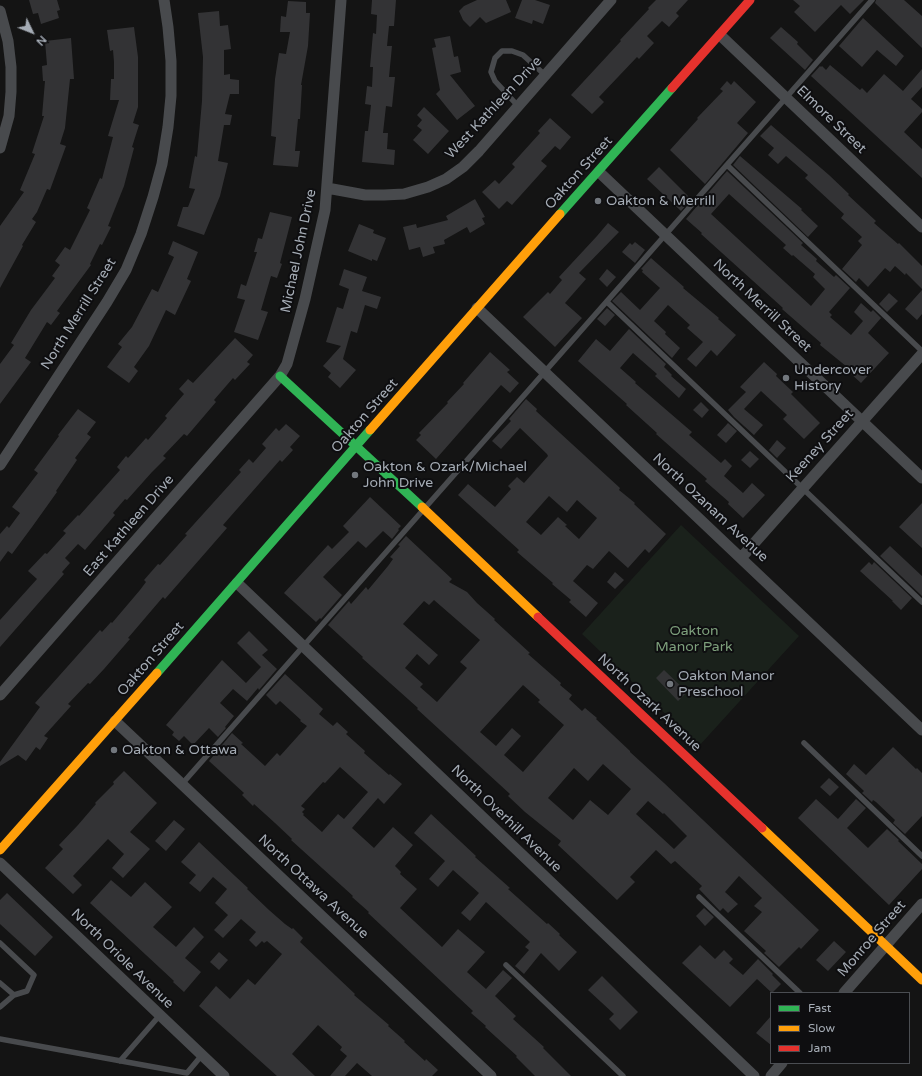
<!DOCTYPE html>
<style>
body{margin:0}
#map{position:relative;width:922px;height:1076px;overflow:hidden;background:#141414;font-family:"Varela Round",sans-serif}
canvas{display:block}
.legend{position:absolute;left:770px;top:992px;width:140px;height:72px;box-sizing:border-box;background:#0e0e10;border:1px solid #4a4d52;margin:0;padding:5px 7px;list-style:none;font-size:12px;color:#a5acb5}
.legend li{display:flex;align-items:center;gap:8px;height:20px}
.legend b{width:20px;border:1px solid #4a4d52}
.north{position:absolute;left:12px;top:12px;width:40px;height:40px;-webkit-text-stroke:3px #0e0e10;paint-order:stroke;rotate:133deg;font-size:11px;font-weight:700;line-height:16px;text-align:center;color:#a5acb5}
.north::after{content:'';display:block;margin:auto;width:14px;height:18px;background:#a5acb5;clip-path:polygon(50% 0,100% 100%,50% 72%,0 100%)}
</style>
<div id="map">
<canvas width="922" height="1076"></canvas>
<ul class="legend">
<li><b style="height:5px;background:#30b455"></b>Fast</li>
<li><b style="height:5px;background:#ff9f0a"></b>Slow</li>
<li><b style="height:5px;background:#e5322d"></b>Jam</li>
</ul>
<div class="north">N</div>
</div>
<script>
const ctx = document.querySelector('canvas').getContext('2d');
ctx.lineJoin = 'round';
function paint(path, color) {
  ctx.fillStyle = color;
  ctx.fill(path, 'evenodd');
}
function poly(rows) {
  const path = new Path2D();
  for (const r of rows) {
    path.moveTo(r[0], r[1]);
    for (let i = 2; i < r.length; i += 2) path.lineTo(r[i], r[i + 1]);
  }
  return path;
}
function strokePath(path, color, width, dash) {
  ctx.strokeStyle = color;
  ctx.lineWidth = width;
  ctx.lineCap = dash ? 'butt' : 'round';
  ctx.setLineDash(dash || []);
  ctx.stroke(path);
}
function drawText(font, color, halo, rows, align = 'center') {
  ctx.font = font + ' "Varela Round",sans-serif';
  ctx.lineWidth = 4;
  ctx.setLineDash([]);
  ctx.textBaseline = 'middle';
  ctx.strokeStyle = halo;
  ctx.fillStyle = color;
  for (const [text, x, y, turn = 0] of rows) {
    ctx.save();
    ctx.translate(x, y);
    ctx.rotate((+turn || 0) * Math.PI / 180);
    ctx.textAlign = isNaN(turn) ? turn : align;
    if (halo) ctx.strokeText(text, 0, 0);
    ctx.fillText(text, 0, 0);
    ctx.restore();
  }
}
paint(poly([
 [681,525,799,636,699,746,582,634]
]), '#1a211b');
paint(poly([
 [29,0,57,0,60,10,57,11,59,18,41,24,38,13,33,14],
 [372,0,396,0,394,26,389,26,387,46,392,46,389,77,395,77,392,107,386,106,383,133,388,133,387,149,395,150,394,165,362,162,365,131,368,131,371,105,365,104,367,86,372,87,373,67,370,67,373,33,376,34,377,15,371,14],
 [477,0,506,0,511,12,486,23,480,17,470,27,463,20,459,11,464,6],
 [522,0,535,0,550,5,543,24,533,20,532,24,515,18],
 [656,0,688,0,676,13,679,16,669,27,662,21,647,36,654,43,639,59,637,57,599,97,604,102,592,114,571,95,621,41,620,40,649,9,648,8],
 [793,0,864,0,850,14,841,5,815,32,794,12,800,6],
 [876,0,904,0,922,16,922,48,875,3],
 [288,1,306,2,306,13,310,13,308,46,301,85,302,85,300,119,298,119,295,151,300,151,298,167,273,165,276,137,271,136,275,79,279,53,286,54,290,32,280,32,281,16,286,17],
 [219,11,220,26,228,25,231,49,224,50,224,75,230,74,230,79,239,80,239,94,230,94,225,114,232,115,230,125,224,125,218,161,228,163,220,196,204,235,177,226,183,207,188,207,195,189,189,188,195,156,197,157,202,101,203,57,198,13],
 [863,18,904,56,896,66,877,50,862,67,839,46],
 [134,27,138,57,138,107,133,123,139,125,132,147,134,148,124,186,108,226,111,227,102,245,100,244,90,264,91,265,57,311,60,313,51,325,47,322,25,358,31,362,0,404,0,364,14,345,11,343,31,310,55,278,52,276,60,265,55,261,65,247,70,250,90,210,87,208,100,178,102,179,113,137,108,136,119,100,110,100,111,79,114,79,114,62,113,50,110,51,107,30],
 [781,27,798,42,797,44,813,60,805,70,770,38],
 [450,36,454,57,458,56,461,72,450,75,475,106,457,120,436,94,440,90,432,48,436,47,434,39],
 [71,38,74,79,70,79,65,128,60,144,66,146,50,190,47,189,37,212,32,219,36,222,22,245,23,246,0,288,0,226,24,192,20,190,35,154,32,153,44,116,42,116,45,81,43,81,42,66,47,65,45,41],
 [830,65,860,90,862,88,867,93,884,74,903,91,922,69,922,87,911,99,922,109,922,112,904,132,922,149,922,178,811,76,820,66,821,67,822,66,826,70],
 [727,81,731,85,734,81,756,102,737,123,748,133,705,184,670,150,698,119,697,118,723,91,720,89],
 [424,107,449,131,428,154,413,140,422,130,417,126,422,120,417,115],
 [550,118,571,137,560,150,555,146,541,161,547,166,512,205,507,201,499,209,482,192,495,180,499,184,515,167,512,164,540,133,538,131],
 [771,125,829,175,849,194,848,195,876,221,874,223,898,244,899,243,922,266,922,289,906,273,905,275,895,266,890,272,885,268,868,287,859,278,856,282,842,269,862,245,858,241,862,237,841,218,844,214,805,178,808,175,786,156,778,164,768,155,774,148,760,136],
 [740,156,802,209,801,210,818,226,808,237,733,165],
 [659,167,691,199,681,211,647,179],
 [727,171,803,243,801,245,817,259,816,261,834,277,836,275,850,288,829,312,832,315,830,317,851,335,863,321,854,312,861,303,871,312,873,310,881,318,868,333,889,353,861,383,850,373,852,371,820,345,821,343,782,309,783,308,701,234,702,233,686,219],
 [729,194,786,245,783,248,792,256,793,255,815,274,813,277,825,289,811,306,711,214],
 [475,199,485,217,482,218,485,224,470,233,467,227,444,240,445,244,433,247,435,253,423,257,420,247,409,250,403,227,416,224,417,228,448,220,446,216],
 [270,212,292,217,280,263,282,264,277,278,271,276,261,310,268,312,258,340,234,332,245,300,237,298,241,284,246,286,257,252,254,252,258,238,262,239],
 [608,223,619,232,579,273,586,279,565,303,582,318,555,347,523,317,548,292,550,294,562,280,559,277,597,236],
 [359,224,374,230,373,233,386,238,377,261,372,259,372,261,348,251],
 [173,241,198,252,187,279,191,281,175,315,166,310,149,346,134,367,138,371,129,383,107,367,122,347,118,344,132,327,152,289,158,292,174,257,168,254],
 [635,242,645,250,635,263,622,252,630,243,632,245],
 [651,258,684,287,683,288,719,318,718,319,736,335,717,356,711,350,696,367,687,359,703,342,687,328,690,325,668,305,654,321,666,332,665,334,680,348,672,358,612,301,621,292,640,310,660,288,642,272,643,270,641,269],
 [344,269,367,277,362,291,381,297,377,309,365,305,357,333,351,331,343,359,356,370,340,388,328,377,331,373,323,366,341,346,326,342,337,307,343,309,349,289,339,285],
 [607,269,616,277,607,287,599,279],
 [922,290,922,314,917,320,905,309],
 [889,293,898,301,887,312,879,304],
 [607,308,615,315,605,326,597,319],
 [629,329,666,364,664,367,672,375,671,376,686,389,679,398,655,376,657,374,633,353,620,368,636,382,635,383,692,432,689,435,721,463,725,459,732,466,724,476,743,493,752,483,765,495,743,518,728,504,729,502,705,481,707,479,656,434,657,433,626,405,627,404,578,361,596,339,610,351],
 [235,338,253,355,247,362,250,364,235,380,233,378,214,400,216,402,187,436,184,434,163,456,166,458,152,472,127,500,125,499,113,513,115,515,85,550,78,544,65,558,70,563,62,572,64,574,0,647,0,620,37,579,28,571,45,553,47,554,66,533,63,531,78,515,79,516,120,470,117,467,126,456,128,458,146,438,148,440,167,418,165,416,184,394,179,389,188,379,193,383],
 [490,352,510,370,507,372,519,383,510,393,501,385,436,459,416,440,421,435,419,433,448,403,447,402,464,384,463,383],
 [764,362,777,374,776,376,793,392,791,394,820,423,804,439,783,419,787,415,761,391,744,409,763,425,754,435,734,417,728,410,746,392,740,387],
 [526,399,537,409,536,411,620,488,619,490,635,503,634,504,666,534,649,553,645,549,628,568,609,551,593,569,587,565,573,581,598,603,586,617,569,602,571,600,552,584,553,583,517,552,519,550,458,495,468,484,495,507,511,489,508,486,517,477,524,483,548,456,547,454,520,428,501,449,492,441,511,421,509,419],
 [549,496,567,512,577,500,597,518,579,539,565,526,567,525,558,517,541,535,526,522],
 [701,402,709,410,702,418,693,410],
 [78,409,96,422,87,434,91,437,75,458,77,460,56,491,57,492,32,527,12,554,8,551,0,562,0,534,7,526,9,528,20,513,12,507,38,473,34,470,59,436,58,435],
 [728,423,737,431,726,443,717,435],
 [286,424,300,436,290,447,293,450,282,462,280,460,223,525,227,528,165,599,163,597,128,638,130,639,104,669,90,684,88,683,68,704,71,706,44,736,48,738,40,750,36,747,26,761,18,755,0,766,0,762,40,707,35,703,100,630,102,632,111,622,112,623,140,590,146,582,144,580,158,564,160,565,187,535,185,534,241,472,239,470,249,459,253,463,266,448,262,444,276,428,279,431],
 [777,440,786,448,777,458,769,450],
 [750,451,759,459,750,468,741,460],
 [370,497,401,526,398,529,399,530,392,539,383,531,366,548,358,541,323,577,342,595,321,619,320,618,316,622,284,593,328,545,332,549,349,532,343,526],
 [922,503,922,548,899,527],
 [406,536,452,579,449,582,467,592,477,603,495,619,494,620,530,653,528,654,561,683,560,685,572,695,569,699,582,711,585,708,597,718,596,719,630,751,630,752,664,783,819,930,801,949,799,947,779,967,764,953,766,951,744,931,762,912,754,906,762,898,739,876,725,892,738,904,728,913,723,908,720,911,699,889,702,886,675,861,671,864,656,850,630,877,635,882,617,900,558,845,561,841,525,812,508,796,510,794,417,709,418,708,362,658,363,657,328,625,349,601,351,604,366,587,368,590,388,566,393,559,390,557,400,546,398,545],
 [434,600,480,640,460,662,467,668,437,702,420,687,423,684,405,668,417,654,429,665,438,655,403,624,424,601,429,605],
 [523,685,540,700,538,702,564,725,523,772,504,755,521,736,512,728,496,746,480,732],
 [603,764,631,789,608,815,590,800,573,820,548,798,574,768,588,781],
 [648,801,663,814,664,813,687,836,674,849,636,814],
 [890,546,922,576,922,596,880,556],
 [869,562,872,565,874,562,912,598,901,610,892,601,893,601,860,571],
 [615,572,624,580,615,589,607,582],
 [249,631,268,650,262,655,277,669,259,690,258,688,247,701,233,689,220,703,234,716,225,727,226,728,218,737,209,728,193,745,184,736,179,741,172,735,174,732,166,725,222,660,246,683,261,667,237,643],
 [664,670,687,692,678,701,656,678],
 [285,674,323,709,319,714,333,726,337,722,348,732,346,734,365,751,364,753,389,775,390,774,402,784,384,804,378,798,352,828,374,848,393,827,413,845,395,866,401,872,400,874,417,889,400,908,442,947,458,929,485,952,467,972,486,989,503,970,512,978,495,996,516,1016,513,1019,544,1047,543,1048,571,1076,535,1076,516,1057,517,1056,496,1037,485,1027,486,1026,471,1013,473,1011,368,913,369,912,352,897,353,896,291,840,292,839,275,823,254,804,253,806,242,795,244,793,209,761,232,733,243,743,241,744,265,766,277,753,280,756,307,726,300,721,301,720,280,701,276,705,266,695],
 [340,767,368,792,344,819,338,814,322,832,303,815,304,814,302,812,305,809,301,806,323,782,325,783],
 [893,747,916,769,917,768,922,773,922,816,905,834,893,823,895,820,876,802,873,800,872,802,862,793,864,791,846,774,854,764,866,775],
 [124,771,157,803,130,832,150,849,123,878,112,868,124,854,108,839,73,876,82,885,73,894,45,868,63,849,59,845,78,825,96,804,95,803,114,784,113,782],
 [829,778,839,787,830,796,820,787],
 [816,799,838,819,856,799,866,808,847,828,868,848,887,829,899,840,898,841,922,864,922,869,889,905,798,818],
 [431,814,476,856,475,857,510,888,508,889,547,924,548,923,560,934,559,935,577,952,559,971,541,953,524,974,515,966,529,950,525,947,530,942,486,902,470,921,461,913,479,893,453,870,438,887,429,879,445,861,414,833],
 [174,820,185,829,166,851,155,841],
 [199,842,235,876,248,888,247,889,269,910,285,924,292,929,293,928,303,938,300,942,355,994,354,995,389,1025,388,1026,405,1041,404,1042,425,1061,426,1059,438,1070,432,1076,372,1076,357,1063,345,1076,330,1076,347,1056,340,1050,342,1047,318,1025,292,1054,315,1076,277,1076,199,1006,216,986,230,999,248,979,255,985,282,954,267,941,264,943,262,941,256,947,249,940,256,932,241,919,223,938,214,930,228,915,215,903,227,889,213,877,200,892,189,883,196,875,181,862],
 [111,880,131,897,145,882,172,907,153,927,176,947,194,927,204,937,185,958,201,972,184,992,173,982,174,981,90,903],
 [7,893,53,937,35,956,0,924,0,900],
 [704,908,714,917,705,926,696,916],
 [834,941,846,952,828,971,816,960],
 [700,945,715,959,724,950,733,959,729,963,743,975,758,959,773,974,772,975,781,984,772,993,757,979,730,1007,682,963],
 [219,952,228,960,219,970,210,962],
 [602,976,638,1012,620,1030,609,1019,614,1014,588,990],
 [771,1016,771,1045,756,1033]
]), '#333335');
strokePath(poly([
 [518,106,495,81,491,72,495,58,502,51,512,51,523,55,545,75],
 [727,165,922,351],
 [607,302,922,602],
 [804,743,922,856],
 [182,784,872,0],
 [699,897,800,993],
 [0,943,34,975,27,991,14,995,0,1007],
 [506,965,623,1076],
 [0,983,14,995],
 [0,1039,187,1073,202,1055],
 [120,1061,160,1015]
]), '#484a4d', 5.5);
strokePath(poly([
 [0,11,8,41,11,67,11,92,9,116,0,148],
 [720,35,922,227],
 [599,172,922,478],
 [327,188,365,195,384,195,404,194,428,187,446,179,463,167,479,151,611,0],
 [477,308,922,730],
 [0,465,107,302,126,270,141,234,153,197,162,164,168,127,171,96,171,61,168,27,164,0],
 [741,558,922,354],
 [237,583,754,1076],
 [0,695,280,376,287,364,305,299,325,210,341,0],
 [115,721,491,1076],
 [0,863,224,1076],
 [844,993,922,904],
 [771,1076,782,1063]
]), '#484a4d', 11);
strokePath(poly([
 [560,214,672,88],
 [280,376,422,507],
 [157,673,370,430]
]), '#30b455', 9);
strokePath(poly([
 [370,430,560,214],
 [422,507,538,617],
 [762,828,922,980],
 [0,850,157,673]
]), '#ff9f0a', 9);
strokePath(poly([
 [672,88,750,0],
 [538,617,762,828]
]), '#e5322d', 9);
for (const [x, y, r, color] of [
 [598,201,4,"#72777d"],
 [786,378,4,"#72777d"],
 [355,475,4,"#72777d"],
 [670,684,4,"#72777d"],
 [114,750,4,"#72777d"]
]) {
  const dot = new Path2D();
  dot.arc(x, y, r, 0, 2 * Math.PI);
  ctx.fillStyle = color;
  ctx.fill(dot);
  strokePath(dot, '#0e0e10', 1.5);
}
drawText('14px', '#a5acb5', '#0e0e10', [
 ["West Kathleen Drive",494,108,-47],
 ["Elmore Street",831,120,44],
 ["Oakton Street",579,173,-48],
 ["Michael John Drive",299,251,-78],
 ["North Merrill Street",762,306,43],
 ["North Merrill Street",79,314,-58],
 ["Oakton Street",365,416,-49],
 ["Keeney Street",820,446,-48],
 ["North Ozanam Avenue",710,508,43],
 ["East Kathleen Drive",129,526,-49],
 ["Oakton Street",151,659,-49],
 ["North Ozark Avenue",649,703,43],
 ["North Overhill Avenue",506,819,44],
 ["North Ottawa Avenue",313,887,43],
 ["Monroe Street",872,939,-49],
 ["North Oriole Avenue",122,959,44]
]);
drawText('14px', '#a5acb5', '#0e0e10', [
 ["Oakton & Merrill",606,201],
 ["Undercover",794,370],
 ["History",794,386],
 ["Oakton & Ozark/Michael",363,467],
 ["John Drive",363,483],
 ["Oakton Manor",678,676],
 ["Preschool",678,692],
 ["Oakton & Ottawa",122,750]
], 'left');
drawText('14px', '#7ea07c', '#0e0e10', [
 ["Oakton",694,631],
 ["Manor Park",694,647]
]);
</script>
